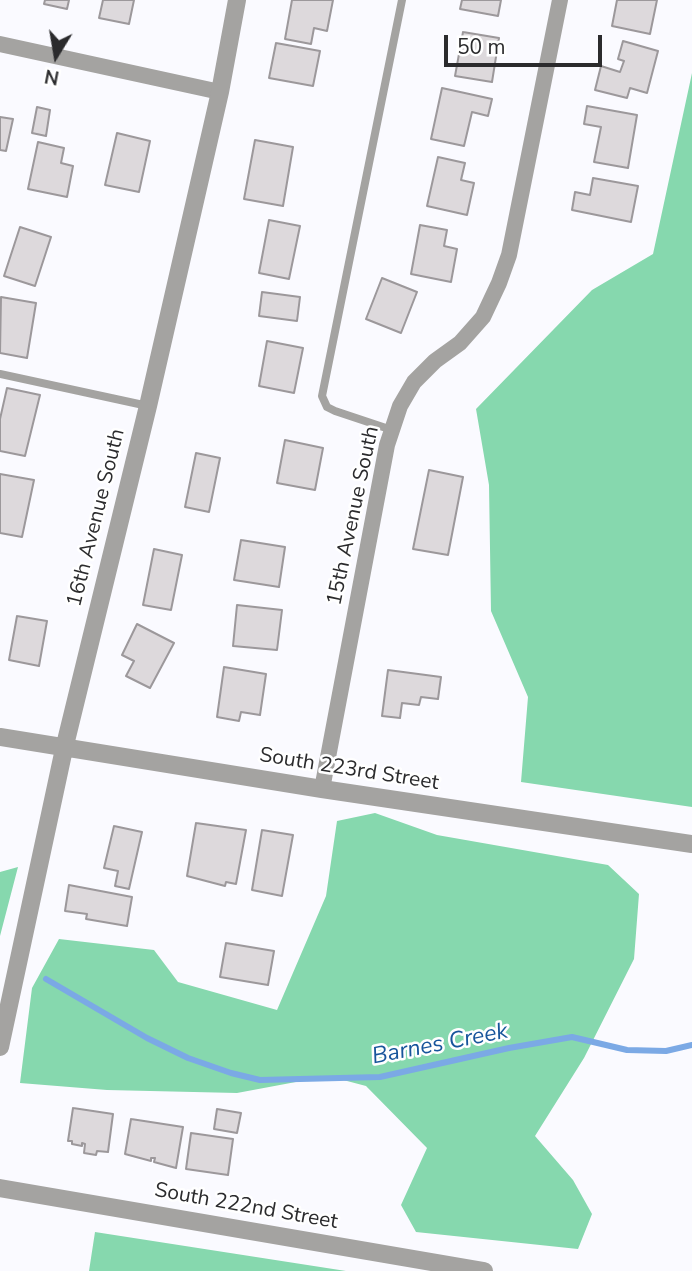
<!DOCTYPE html>
<style>
body{margin:0}
#map{position:relative;width:692px;height:1271px;overflow:hidden;background:#fafaff;font-family:"Nunito Sans",sans-serif}
canvas{display:block}
.north{position:absolute;left:21px;top:21px;width:70px;height:70px;-webkit-text-stroke:5px #fff;paint-order:stroke;rotate:191deg;font-size:19px;font-weight:700;line-height:28px;text-align:center;color:#2b2b2d}
.north::after{content:'';display:block;margin:auto;width:24px;height:32px;background:#2b2b2d;clip-path:polygon(50% 0,100% 100%,50% 72%,0 100%)}
.scale{position:absolute;left:444px;top:35px;width:158px;height:32px;box-sizing:border-box;border:4px solid #2b2b2d;border-top:0;padding-left:9px;font-size:21px;line-height:24px;white-space:nowrap;color:#2b2b2d;-webkit-text-stroke:5px #fff;paint-order:stroke}
</style>
<div id="map">
<canvas width="692" height="1271"></canvas>
<div class="north">N</div>
<div class="scale">50 m</div>
</div>
<script>
const ctx = document.querySelector('canvas').getContext('2d');
ctx.lineJoin = 'round';
function paint(path, color) {
  ctx.fillStyle = color;
  ctx.fill(path, 'evenodd');
}
function poly(rows) {
  const path = new Path2D();
  for (const r of rows) {
    path.moveTo(r[0], r[1]);
    for (let i = 2; i < r.length; i += 2) path.lineTo(r[i], r[i + 1]);
  }
  return path;
}
function strokePath(path, color, width, dash) {
  ctx.strokeStyle = color;
  ctx.lineWidth = width;
  ctx.lineCap = dash ? 'butt' : 'round';
  ctx.setLineDash(dash || []);
  ctx.stroke(path);
}
function drawText(font, color, halo, rows, align = 'center') {
  ctx.font = font + ' "Nunito Sans",sans-serif';
  ctx.lineWidth = 5;
  ctx.setLineDash([]);
  ctx.textBaseline = 'middle';
  ctx.strokeStyle = halo;
  ctx.fillStyle = color;
  for (const [text, x, y, turn = 0] of rows) {
    ctx.save();
    ctx.translate(x, y);
    ctx.rotate((+turn || 0) * Math.PI / 180);
    ctx.textAlign = isNaN(turn) ? turn : align;
    if (halo) ctx.strokeText(text, 0, 0);
    ctx.fillText(text, 0, 0);
    ctx.restore();
  }
}
paint(poly([
 [692,73,692,807,521,782,528,697,491,611,489,485,476,409,592,290,653,254],
 [375,813,437,835,608,865,639,894,634,959,584,1058,535,1136,573,1180,592,1214,578,1249,416,1232,401,1205,427,1148,366,1086,328,1076,237,1093,107,1090,20,1083,32,988,59,939,154,950,178,982,277,1010,326,896,337,821],
 [18,867,0,936,0,872],
 [95,1232,346,1271,89,1271]
]), '#86d8ae');
strokePath(poly([
 [46,979,147,1038,188,1058,231,1073,260,1080,380,1077,509,1048,572,1037,627,1050,666,1051,692,1045]
]), '#7ba9e5', 6);
const building = poly([
 [45,0,69,0,67,9,44,4,45,0],
 [103,0,134,0,129,24,99,18,103,0],
 [292,0,333,0,327,31,314,28,311,44,285,39,292,0],
 [462,0,501,0,498,16,460,9,462,0],
 [617,0,657,0,650,34,612,26,617,0],
 [463,32,499,38,492,82,455,76,463,32],
 [623,41,658,51,647,93,630,88,627,98,595,90,601,66,620,72,624,61,618,59,623,41],
 [276,43,320,51,313,86,269,78,276,43],
 [442,88,492,99,488,116,472,112,464,146,431,139,442,88],
 [587,106,637,115,628,168,594,162,601,127,584,124,587,106],
 [37,107,50,110,46,136,32,133,37,107],
 [0,117,13,119,6,151,0,150,0,117],
 [117,133,150,141,139,192,105,185,117,133],
 [255,140,293,147,283,206,244,199,255,140],
 [38,142,64,148,61,163,73,166,67,197,28,189,38,142],
 [438,157,465,163,461,180,474,183,467,215,427,206,438,157],
 [593,178,638,186,631,222,572,210,575,192,590,195,593,178],
 [269,220,300,226,289,279,259,273,269,220],
 [420,225,447,230,444,246,457,249,451,282,411,274,420,225],
 [20,227,51,237,35,286,4,276,20,227],
 [382,278,417,292,401,333,366,319,382,278],
 [262,292,300,297,297,321,259,316,262,292],
 [1,297,36,303,27,358,0,353,1,297],
 [267,341,303,348,294,393,259,386,267,341],
 [7,388,40,395,25,456,0,451,0,419,7,388],
 [285,440,323,448,315,490,277,483,285,440],
 [196,453,220,458,209,512,185,507,196,453],
 [429,470,463,477,448,555,413,549,429,470],
 [0,474,34,480,22,537,0,533,0,474],
 [241,540,285,547,279,587,234,580,241,540],
 [154,549,182,555,171,610,143,605,154,549],
 [237,605,282,610,277,650,233,646,237,605],
 [17,616,47,621,39,666,9,660,17,616],
 [137,624,174,643,150,688,126,676,134,661,122,655,137,624],
 [224,667,266,674,260,715,241,712,239,721,217,717,224,667],
 [388,670,441,677,438,699,421,697,419,705,402,703,400,718,382,716,388,670],
 [196,823,246,830,236,884,226,882,225,886,187,876,196,823],
 [114,826,142,832,129,889,115,886,118,871,104,868,114,826],
 [262,830,293,835,282,896,252,890,262,830],
 [69,885,132,897,127,926,86,919,87,914,65,911,69,885],
 [226,943,274,951,268,985,220,977,226,943],
 [73,1108,113,1114,108,1152,97,1151,96,1155,84,1153,85,1144,82,1143,82,1146,72,1144,72,1141,68,1141,73,1108],
 [217,1109,241,1113,237,1133,214,1129,217,1109],
 [131,1119,183,1127,176,1168,154,1162,155,1158,151,1158,151,1161,125,1154,131,1119],
 [191,1133,233,1139,228,1175,186,1169,191,1133]
]);
paint(building, '#ddd9dc');
strokePath(building, '#9c989b', 2);
strokePath(poly([
 [0,374,148,406],
 [392,430,335,411,327,407,322,396,402,0]
]), '#a4a3a1', 8);
strokePath(poly([
 [0,44,220,92],
 [322,789,387,445,400,406,414,382,435,361,460,343,483,317,499,283,509,255,560,0]
]), '#a4a3a1', 16);
strokePath(poly([
 [0,737,322,789,692,844],
 [0,1047,64,749,148,406,220,92,237,0],
 [0,1188,484,1271]
]), '#a4a3a1', 18);
drawText('21px', '#2b2b2d', '#fff', [
 ["15th Avenue South",354,516,-78],
 ["16th Avenue South",97,518,-76],
 ["South 223rd Street",349,770,9],
 ["South 222nd Street",246,1207,10]
]);
drawText('italic 23px', '#17559b', '#fff', [
 ["Barnes Creek",440,1045,-11]
]);
</script>
